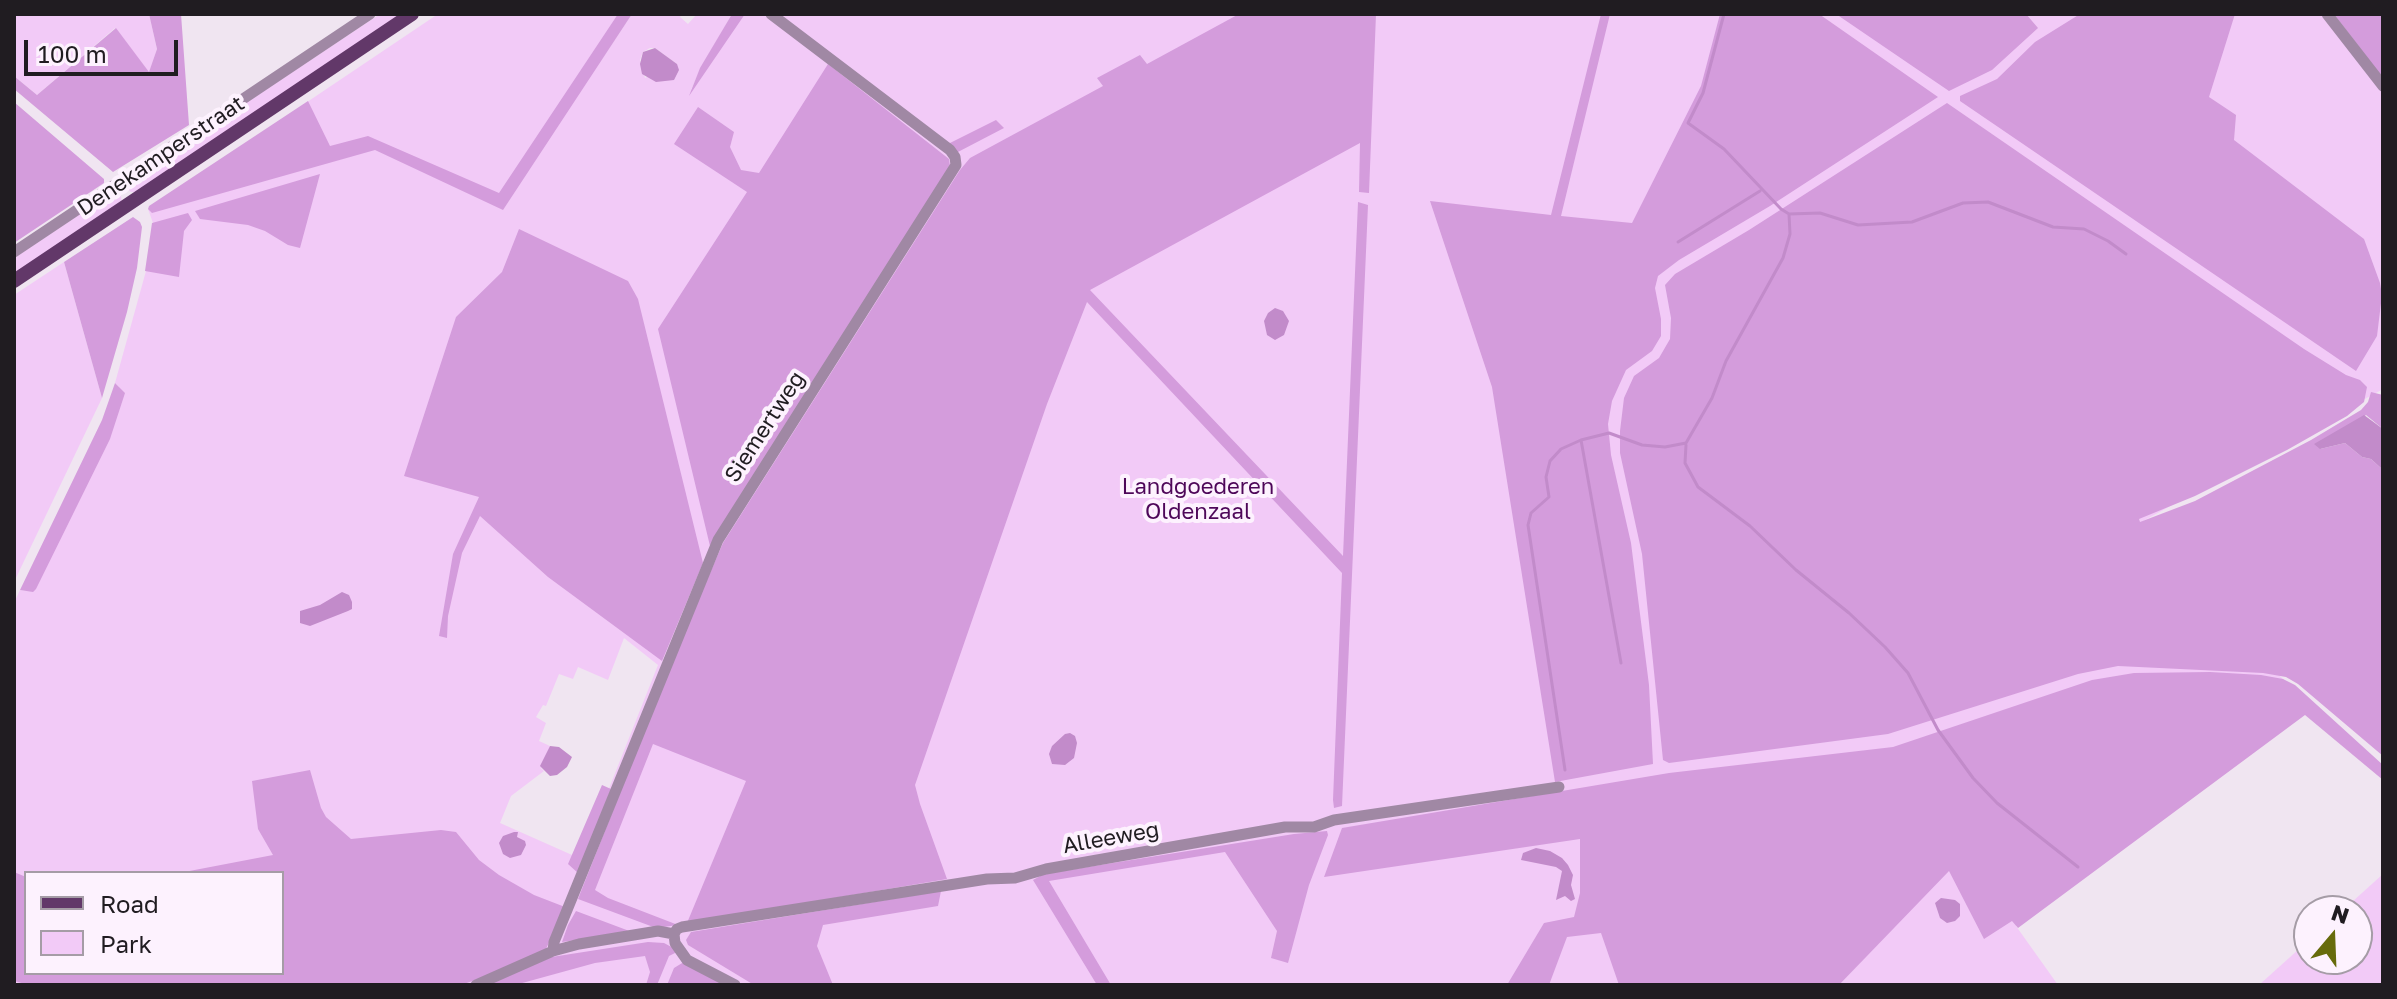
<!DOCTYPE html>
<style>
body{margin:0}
#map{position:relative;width:2397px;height:999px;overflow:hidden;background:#f0e5f1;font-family:"Golos Text",sans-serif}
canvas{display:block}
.frame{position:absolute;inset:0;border:16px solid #201c21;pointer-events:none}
.legend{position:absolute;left:24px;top:871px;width:260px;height:104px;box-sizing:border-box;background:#fdf2fe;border:2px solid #a59ca6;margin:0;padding:10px 14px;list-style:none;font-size:24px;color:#201c21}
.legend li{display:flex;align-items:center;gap:16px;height:40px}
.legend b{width:40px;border:2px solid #a59ca6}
.north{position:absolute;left:2293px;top:895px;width:80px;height:80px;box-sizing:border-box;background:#fdf2fe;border:2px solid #a59ca6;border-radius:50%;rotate:19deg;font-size:22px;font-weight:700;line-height:32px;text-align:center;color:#201c21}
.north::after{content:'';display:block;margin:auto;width:28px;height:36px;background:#676b0c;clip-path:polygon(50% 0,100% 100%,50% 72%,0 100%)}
.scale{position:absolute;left:24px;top:40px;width:154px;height:36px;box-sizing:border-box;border:4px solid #201c21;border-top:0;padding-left:10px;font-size:24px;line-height:28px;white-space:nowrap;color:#201c21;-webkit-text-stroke:6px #fdf2fe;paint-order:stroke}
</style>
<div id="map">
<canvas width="2397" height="999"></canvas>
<div class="frame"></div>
<ul class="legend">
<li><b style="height:10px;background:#623869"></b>Road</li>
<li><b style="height:22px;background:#f2caf7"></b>Park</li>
</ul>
<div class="north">N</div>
<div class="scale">100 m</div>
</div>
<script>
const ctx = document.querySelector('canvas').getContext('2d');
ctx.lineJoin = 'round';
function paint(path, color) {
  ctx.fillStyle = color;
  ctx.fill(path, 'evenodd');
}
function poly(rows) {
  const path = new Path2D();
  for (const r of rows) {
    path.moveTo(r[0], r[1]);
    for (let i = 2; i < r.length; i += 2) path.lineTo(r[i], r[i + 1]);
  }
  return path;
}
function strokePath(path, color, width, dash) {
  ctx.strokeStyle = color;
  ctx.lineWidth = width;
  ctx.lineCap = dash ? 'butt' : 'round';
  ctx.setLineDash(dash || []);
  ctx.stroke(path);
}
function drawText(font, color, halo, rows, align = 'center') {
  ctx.font = font + ' "Golos Text",sans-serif';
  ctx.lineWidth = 8;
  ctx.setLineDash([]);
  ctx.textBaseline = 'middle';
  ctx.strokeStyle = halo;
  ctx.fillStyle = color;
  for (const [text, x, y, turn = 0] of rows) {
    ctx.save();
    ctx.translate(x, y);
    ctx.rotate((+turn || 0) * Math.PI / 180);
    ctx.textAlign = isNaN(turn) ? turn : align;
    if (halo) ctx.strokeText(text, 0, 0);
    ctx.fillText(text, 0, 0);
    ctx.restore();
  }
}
paint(poly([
 [14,14,149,14,157,49,149,73,115,28,37,95,14,76],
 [380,14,405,14,137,192,131,192,128,189,130,179],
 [438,14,626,14,600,62,632,14,682,14,680,17,688,24,697,14,732,14,701,68,691,90,743,14,2383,14,2383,389,2125,531,2314,708,2016,926,2058,985,1839,985,1895,925,1821,985,14,985,14,603,20,590,27,591,119,387,115,383,146,271,153,223,148,209],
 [650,48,655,48,677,64,645,78,640,60,643,52],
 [624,638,658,665,581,859,500,823,511,796,544,771,541,768,550,746,539,741,546,723,536,717,543,705,546,706,559,674,573,679,578,667,608,680],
 [26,873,282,873,282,973,26,973],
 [117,193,121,196,122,204,14,277,14,258,105,197],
 [64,262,102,398,14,582,14,295],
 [2383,874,2383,985,2259,985,2309,940,2309,959,2357,959,2357,911,2342,911]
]), '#f2caf7');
paint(poly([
 [149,14,181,14,189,125,113,172,14,89,14,76,37,95,116,28,149,72,157,49],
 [618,14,632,14,503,210,375,150,152,213,148,209,149,206,308,101,330,146,368,136,499,193],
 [732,14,745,14,689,96,700,68],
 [1239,14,1376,14,1369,193,1359,192,1360,143,1090,290,1343,556,1358,202,1368,205,1342,806,1334,808,1333,800,1342,573,1087,302,1047,404,915,785,920,804,947,879,687,923,746,781,653,744,595,890,608,898,678,925,656,928,578,899,674,656,723,543,960,170,970,158,1103,86,1097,78,1140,55,1147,64],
 [1601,14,1610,14,1561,216,1632,223,1701,86,1720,14,1819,14,1938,97,1770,206,1679,260,1658,276,1655,288,1661,319,1661,336,1652,351,1626,370,1612,401,1608,424,1611,455,1631,543,1649,685,1653,764,1555,782,1492,387,1430,201,1551,215],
 [1836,14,2026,14,2038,28,1992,70,1949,91],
 [2080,14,2235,14,2209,97,2236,115,2234,140,2364,239,2380,283,2382,295,2377,336,2356,371,1960,101,1960,96,1997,79,2035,42],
 [2334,14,2383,14,2383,78,2369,60],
 [828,64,949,159,950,166,710,546,658,329,747,192,674,144,698,107,734,132,730,147,741,170,759,173],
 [14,102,104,179,104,183,14,243],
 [1947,103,2304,349,2346,375,2360,380,2367,387,2364,402,2347,416,2287,450,2195,496,2139,519,2140,522,2195,501,2311,440,2361,410,2368,402,2371,392,2383,395,2383,429,2366,415,2320,449,2345,443,2362,457,2371,459,2383,470,2383,756,2298,684,2286,677,2263,673,2118,666,2078,674,1888,734,1669,763,1663,760,1642,554,1620,453,1620,431,1624,398,1634,376,1659,358,1670,339,1671,318,1665,285,1675,274,1749,230],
 [996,120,1004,128,956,153,946,145],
 [320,174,300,248,288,245,265,231,248,225,200,219,195,211],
 [188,213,192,220,184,231,179,277,145,271,152,223],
 [133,217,140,222,142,227,137,268,127,312,102,398,64,262],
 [519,229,628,281,638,299,703,563,662,661,548,577,480,516,462,553,448,616,447,638,439,636,453,554,479,497,404,476,456,317,502,272],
 [115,383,125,393,110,439,36,589,33,592,20,590,102,420],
 [2210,672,2261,675,2283,679,2295,685,2383,765,2383,780,2305,715,2018,928,2012,921,1984,939,1949,871,1839,985,1619,985,1601,933,1567,937,1549,985,1507,985,1544,923,1574,917,1580,893,1580,839,1324,877,1342,828,1669,773,1893,747,2092,680,2134,673],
 [310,770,321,808,326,817,351,839,441,830,456,832,479,860,499,875,534,895,565,907,546,949,512,967,461,985,29,985,14,981,14,872,26,877,26,973,282,973,282,873,179,873,273,855,258,829,252,781],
 [602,785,611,789,578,873,568,864],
 [1327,831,1328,835,1309,885,1288,963,1271,958,1277,931,1225,852,1049,881,1111,985,1097,985,1033,880,1044,874,1294,834],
 [941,891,938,906,823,925,817,946,833,985,754,985,688,945,686,940,691,932],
 [576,911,632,932,562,942,568,925],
 [648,942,664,943,679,951,669,956,657,985,646,985,650,972,645,956,595,963,515,985,482,985,545,958],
 [692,957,736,985,667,985,674,968]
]), '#d49cdc');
paint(poly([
 [655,48,677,64,679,70,674,80,656,82,642,74,640,64,643,52],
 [1275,308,1283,311,1289,321,1284,335,1275,340,1267,335,1264,321,1268,313],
 [2364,415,2383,429,2383,470,2371,459,2362,457,2345,443,2320,449,2314,444],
 [342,592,349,595,352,602,352,609,348,611,310,626,300,623,300,611,320,605],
 [1070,733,1075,736,1077,743,1074,758,1065,765,1052,764,1049,754,1052,746,1065,734],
 [550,746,559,747,572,757,567,767,557,775,550,776,540,766],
 [514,832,518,832,517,837,525,841,526,845,521,855,510,858,503,854,499,843,503,836],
 [1536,848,1550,851,1562,858,1568,865,1573,875,1571,885,1575,899,1571,901,1565,896,1556,900,1562,871,1556,867,1521,860,1523,853],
 [1941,898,1955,900,1960,904,1960,916,1955,921,1947,923,1940,918,1935,903]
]), '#c28bca');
strokePath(poly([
 [1724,14,1703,93,1688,123,1724,149,1781,209,1789,214,1820,213,1858,225,1912,222,1963,203,1988,202,2053,227,2084,229,2108,241,2126,254],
 [1678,242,1760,191],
 [1581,440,1621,663],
 [1686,445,1685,463,1698,487,1750,526,1796,570,1849,613,1885,647,1908,673,1938,730,1973,778,1997,803,2078,867],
 [1565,770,1528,525,1531,513,1549,497,1546,477,1550,461,1561,449,1581,440,1609,433,1642,445,1665,447,1686,443,1712,398,1726,361,1783,258,1790,234,1789,214]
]), '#c28bca', 3);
strokePath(poly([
 [2327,14,2383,86],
 [14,252,370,14],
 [674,934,677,929,682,927,987,879,1015,878,1046,869,1285,827,1314,827,1334,820,1559,787],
 [674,934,675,943,687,960,735,985],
 [553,951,554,942,718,540,956,165,955,157,950,150,771,14],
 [476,985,553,951,579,944,658,931,674,934]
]), '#a088a4', 11);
strokePath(poly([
 [14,281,412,14]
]), '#623869', 14);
drawText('22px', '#201c21', '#fdf2fe', [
 ["Denekamperstraat",161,156,-34],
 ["Siemertweg",765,427,-57],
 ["Alleeweg",1111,838,-10]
]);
drawText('22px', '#4e0759', '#fdf2fe', [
 ["Landgoederen",1198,487],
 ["Oldenzaal",1198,512]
]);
</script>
